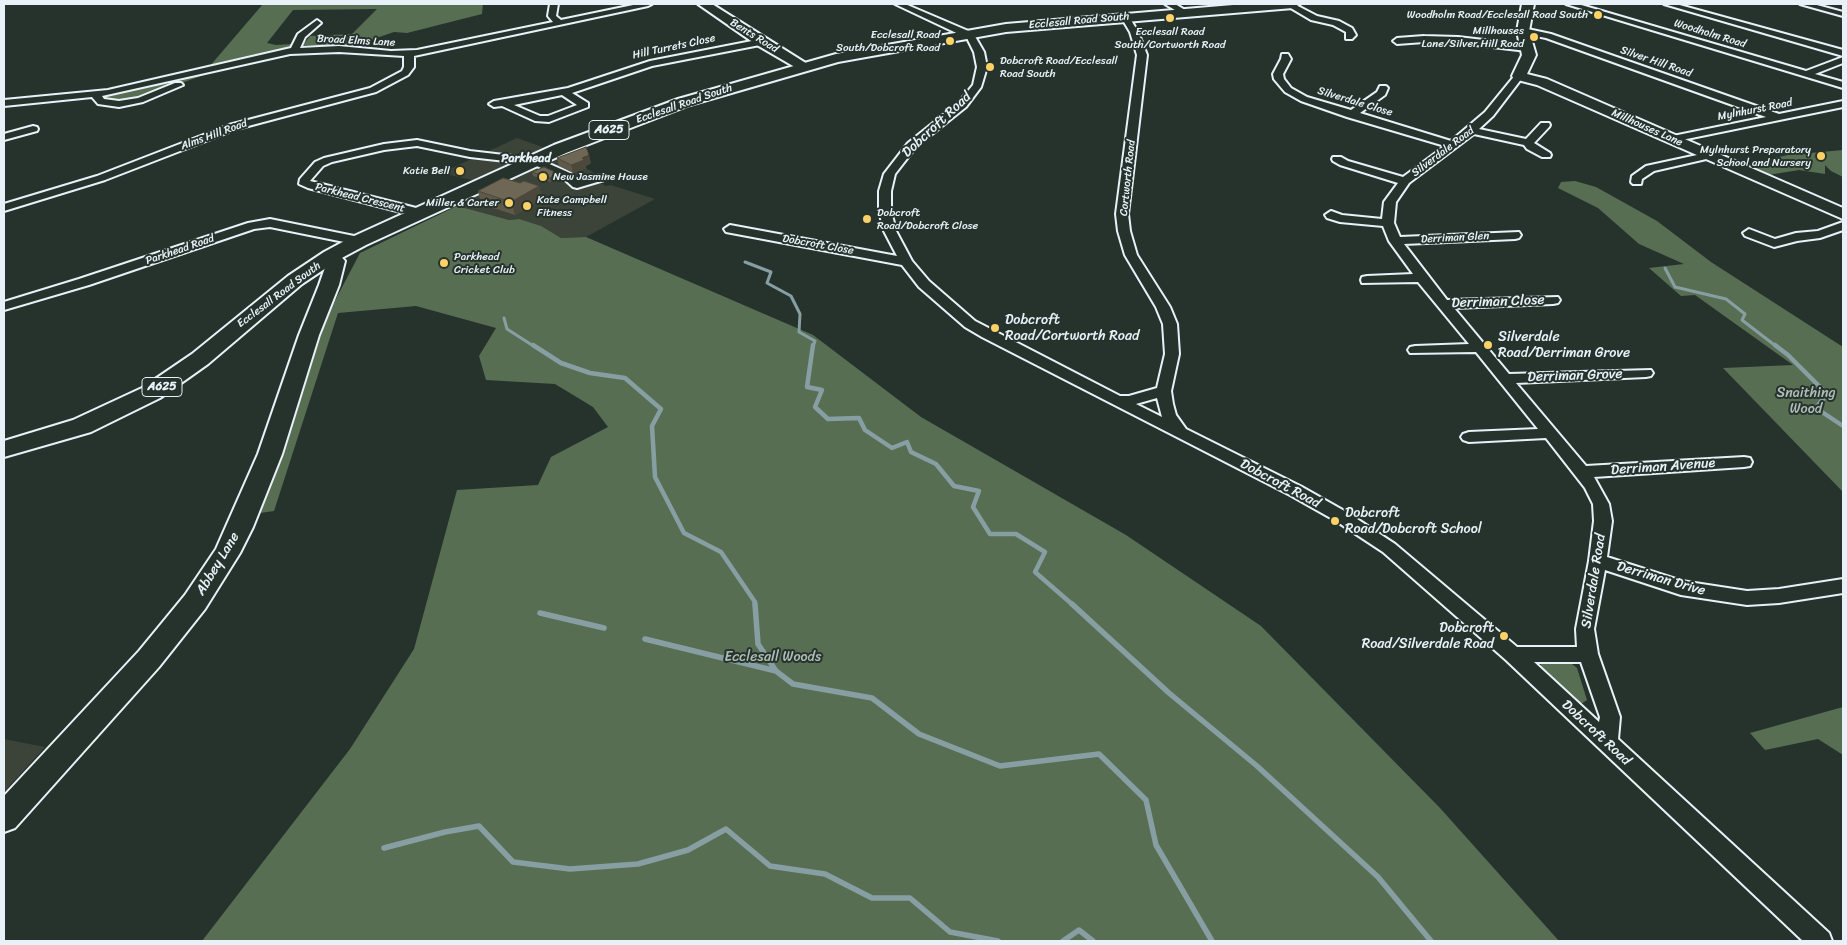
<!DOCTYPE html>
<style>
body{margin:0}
#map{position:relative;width:1847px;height:945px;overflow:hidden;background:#26332d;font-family:Sriracha,sans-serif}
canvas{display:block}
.frame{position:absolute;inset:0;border:5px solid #e8f1f8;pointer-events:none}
</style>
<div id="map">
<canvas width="1847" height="945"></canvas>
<div class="frame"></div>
</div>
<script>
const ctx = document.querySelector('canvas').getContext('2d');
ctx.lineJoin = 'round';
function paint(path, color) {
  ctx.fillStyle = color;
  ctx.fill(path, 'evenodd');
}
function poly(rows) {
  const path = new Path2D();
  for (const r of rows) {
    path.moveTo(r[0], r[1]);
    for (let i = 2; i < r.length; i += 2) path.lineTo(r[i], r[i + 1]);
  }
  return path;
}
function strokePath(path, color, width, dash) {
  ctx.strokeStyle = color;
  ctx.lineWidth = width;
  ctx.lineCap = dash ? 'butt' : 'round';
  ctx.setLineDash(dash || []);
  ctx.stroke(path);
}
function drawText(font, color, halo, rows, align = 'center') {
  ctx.font = font + ' Sriracha,sans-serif';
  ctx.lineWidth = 4;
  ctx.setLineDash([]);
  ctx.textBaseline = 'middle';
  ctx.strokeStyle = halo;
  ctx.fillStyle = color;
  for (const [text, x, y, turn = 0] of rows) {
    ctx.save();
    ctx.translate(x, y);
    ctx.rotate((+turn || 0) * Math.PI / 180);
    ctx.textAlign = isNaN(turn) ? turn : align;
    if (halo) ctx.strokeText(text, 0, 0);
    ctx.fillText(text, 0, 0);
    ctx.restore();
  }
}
paint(poly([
 [517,138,548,149,586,168,599,176,593,179,606,186,611,185,655,199,586,237,561,238,519,219,509,220,463,210,462,207,449,209,436,206,485,183,441,173],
 [4,739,45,747,4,792]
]), '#3c4339');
paint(poly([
 [263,4,483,4,482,14,407,33,394,32,353,46,303,45,310,36,352,34,377,9,293,10,267,43,276,45,292,44,290,49,209,67],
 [229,66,131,101,106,102,103,96],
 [1843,150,1843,177,1831,171,1825,165,1825,174,1799,170,1762,176,1742,167,1760,161,1788,155],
 [1575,181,1596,187,1657,221,1711,262,1843,347,1843,492,1723,368,1793,365,1695,295,1681,296,1649,268,1684,264,1639,244,1598,208,1558,188,1561,182],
 [457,206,509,220,519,219,541,226,561,238,586,237,813,335,921,417,1126,535,1261,626,1440,808,1559,941,202,941,350,749,414,649,457,490,538,485,551,457,608,427,593,407,555,384,486,380,479,356,496,328,416,306,338,313,274,511,260,513,308,352,360,253],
 [1542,663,1572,664,1577,668,1587,700,1581,704,1574,702,1539,668],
 [1843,707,1843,755,1818,739,1765,750,1750,733]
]), '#586e53');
strokePath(poly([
 [745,262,771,272,767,283,791,296,800,314,799,332,815,341,813,347],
 [1665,268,1675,287,1726,299,1745,314,1742,320,1777,347],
 [504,318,507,329,535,347]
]), '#879fa3', 3);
strokePath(poly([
 [533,345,561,363,590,373,625,378,661,409,652,426,655,477,684,533,721,552,755,602,755,605],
 [813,345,807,387,822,390,815,407,828,419,859,418,865,430,892,448,907,442,911,452,936,464,954,486,979,491,973,507,990,534,1016,534,1045,552,1035,572,1073,605],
 [1775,345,1788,355,1827,394,1816,408,1843,426]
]), '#879fa3', 4.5);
strokePath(poly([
 [755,604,758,644,776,671,793,684,872,698,919,734,1000,766,1099,754,1146,800,1156,845,1212,941],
 [1072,604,1169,693,1257,766,1378,877,1431,941],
 [540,613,604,628],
 [645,639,776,671],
 [384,848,445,832,479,826,513,862,570,869,638,864,688,850,726,829,770,866,825,874,872,898,910,898,950,932,998,941],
 [1063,941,1079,930,1093,941]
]), '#879fa3', 5.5);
const street = poly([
 [550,4,558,4,556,16,561,20,638,4,652,4,648,6,414,56,414,67,408,75,376,92,237,129,105,180,4,211,4,204,97,176,229,125,370,88,402,71,404,67,404,56,339,52,290,54,102,96,104,99,119,101,138,98,175,83,181,83,183,85,143,102,119,107,98,104,92,97,4,106,4,100,108,90,291,48,298,34,317,20,321,23,305,37,300,48,339,46,391,51,417,50,553,22,548,16,550,4],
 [895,4,905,4,973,33,984,52,987,67,981,87,966,107,916,147,895,174,891,191,891,211,896,231,912,261,929,281,975,321,1120,396,1129,396,1157,388,1165,354,1163,324,1156,307,1125,255,1118,231,1116,214,1137,55,1130,32,1121,17,1128,15,1138,32,1147,55,1128,214,1130,231,1137,255,1170,307,1177,324,1179,354,1171,391,1173,404,1176,415,1186,429,1302,487,1348,513,1395,544,1517,647,1577,647,1576,629,1589,561,1594,521,1593,504,1585,488,1546,438,1469,442,1463,440,1461,437,1463,434,1469,432,1538,429,1476,352,1410,353,1408,350,1410,347,1415,346,1469,344,1418,282,1362,283,1361,280,1362,277,1367,276,1413,274,1389,241,1383,226,1340,222,1327,218,1325,215,1331,211,1342,215,1382,219,1384,202,1398,183,1340,165,1333,161,1332,159,1333,157,1341,157,1348,161,1403,177,1445,146,1347,117,1301,101,1285,92,1274,79,1273,74,1281,59,1282,54,1288,54,1291,59,1283,74,1284,79,1291,88,1307,97,1351,110,1377,92,1380,86,1386,86,1388,88,1385,95,1360,113,1451,141,1485,112,1516,74,1522,74,1522,78,1493,116,1479,129,1526,139,1541,123,1549,123,1550,125,1549,127,1534,143,1550,153,1551,155,1550,157,1542,157,1527,149,1524,145,1474,134,1409,183,1396,202,1394,223,1400,237,1519,232,1521,235,1519,238,1515,239,1404,244,1447,300,1558,297,1560,300,1558,303,1553,304,1454,308,1509,374,1651,370,1653,373,1651,376,1646,377,1516,383,1586,466,1744,457,1750,458,1752,462,1750,466,1744,467,1594,477,1609,504,1612,521,1607,557,1682,581,1747,591,1779,589,1843,579,1843,593,1779,603,1747,605,1681,595,1605,570,1594,629,1598,654,1620,717,1618,739,1829,933,1832,941,1803,941,1506,660,1383,552,1336,521,1290,495,982,337,965,327,919,287,902,265,726,232,724,229,730,225,897,256,884,231,879,211,879,191,884,174,908,143,958,103,973,85,977,67,974,52,967,38,895,4],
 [1157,398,1162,417,1136,404,1157,398],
 [1534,662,1581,662,1600,717,1599,722,1534,662],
 [1165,4,1175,4,1190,13,1183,15,1165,4],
 [1284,4,1294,4,1317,16,1339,21,1352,28,1356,35,1352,39,1346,39,1346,32,1333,25,1311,20,1284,4],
 [1566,4,1578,4,1806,71,1843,57,1843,63,1815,74,1843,82,1843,88,1566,4],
 [1664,4,1676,4,1843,50,1843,56,1664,4],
 [1800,4,1813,4,1843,12,1843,16,1800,4],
 [1523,28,1551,34,1779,114,1843,101,1843,107,1672,142,1668,141,1667,139,1668,137,1766,117,1546,38,1520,33,1520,29,1523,28],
 [1424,36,1458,37,1527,45,1531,48,1527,51,1458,43,1424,42,1397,44,1393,41,1397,38,1424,36],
 [762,39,766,42,765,44,652,66,572,93,588,103,588,107,549,122,535,121,502,106,494,107,489,104,494,101,568,88,650,61,762,39],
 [562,95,577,105,548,116,540,116,514,105,562,95],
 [33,126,37,127,38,129,37,131,4,140,4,134,33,126],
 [417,140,470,151,538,159,570,173,579,181,600,175,606,178,604,180,577,188,573,187,562,177,532,164,470,157,417,146,384,150,332,162,323,166,310,181,424,210,426,213,424,216,420,217,308,188,299,184,300,179,315,162,324,158,384,144,417,140],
 [1711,152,1715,153,1716,155,1715,157,1654,171,1642,179,1641,184,1633,184,1631,182,1632,176,1646,166,1711,152],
 [270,219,359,237,365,241,359,245,270,227,254,229,89,285,4,310,4,302,79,279,248,223,270,219],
 [1843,222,1843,230,1820,238,1797,241,1774,247,1745,236,1743,233,1749,229,1775,239,1796,233,1818,231,1843,222]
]);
const secondary = poly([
 [698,4,712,4,812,67,810,70,800,70,757,45,698,4],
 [1522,4,1534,4,1529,31,1536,55,1527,74,1547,79,1843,208,1843,219,1537,85,1514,79,1512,76,1522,55,1517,31,1522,4],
 [331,251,337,252,345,261,339,285,319,335,282,454,253,527,240,553,205,609,159,667,15,828,4,832,4,796,139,651,185,595,216,549,258,454,299,335,319,285,327,262,322,256,325,252,331,251]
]);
const primary = poly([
 [1245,4,1300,4,1293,8,1006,32,838,62,690,105,566,153,366,245,338,260,302,284,208,364,160,398,91,432,4,457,4,441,73,420,142,388,192,354,288,276,324,252,352,237,554,145,678,99,836,54,1006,24,1245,4]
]);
strokePath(street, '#e8f1f8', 4);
strokePath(secondary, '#e8f1f8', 4);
strokePath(primary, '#e8f1f8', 4);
paint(street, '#26332d');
paint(secondary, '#26332d');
paint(primary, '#26332d');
paint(poly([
 [557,158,591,163,586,166,586,168,573,173,559,166],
 [532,172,560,178,551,182,533,176],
 [520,183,539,186,542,199,515,215,481,204,478,191]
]), '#5f594a');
paint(poly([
 [589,155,591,163,586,166,586,168,573,173,571,165],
 [559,174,560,178,551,182,549,178],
 [539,186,542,199,515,215,511,202]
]), '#4d483c');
const building = poly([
 [586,147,589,155,582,158,584,160,571,165,557,158,586,147],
 [544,167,559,174,549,178,532,172,544,167],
 [503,178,520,183,524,181,539,186,511,202,478,191,503,178]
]);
paint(building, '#6e6756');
strokePath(building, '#4d483c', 1);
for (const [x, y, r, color] of [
 [1598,15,5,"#ffd166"],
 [1170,18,5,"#ffd166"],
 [1534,37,5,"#ffd166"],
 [950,41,5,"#ffd166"],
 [990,67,5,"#ffd166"],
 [1821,156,5,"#ffd166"],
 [460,171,5,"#ffd166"],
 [543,177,5,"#ffd166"],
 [509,203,5,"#ffd166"],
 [527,206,5,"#ffd166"],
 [867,219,5,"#ffd166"],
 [444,263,5,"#ffd166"],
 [995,328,5,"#ffd166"],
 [1488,345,5,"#ffd166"],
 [1335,521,5,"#ffd166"],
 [1504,636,5,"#ffd166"]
]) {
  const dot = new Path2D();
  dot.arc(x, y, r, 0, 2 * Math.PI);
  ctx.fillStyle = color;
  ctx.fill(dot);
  strokePath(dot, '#26332d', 2);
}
drawText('11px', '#e8f1f8', '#26332d', [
 ["Woodholm Road/Ecclesall Road South",1588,15],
 ["Millhouses",1524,31],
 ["Lane/Silver Hill Road",1524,44],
 ["Ecclesall Road",1170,32,"center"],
 ["South/Cortworth Road",1170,45,"center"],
 ["Ecclesall Road",940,35],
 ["South/Dobcroft Road",940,48],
 ["Dobcroft Road/Ecclesall",1000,61,"left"],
 ["Road South",1000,74,"left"],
 ["Mylnhurst Preparatory",1811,150],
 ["School and Nursery",1811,163],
 ["Katie Bell",450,171],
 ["New Jasmine House",553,177,"left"],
 ["Kate Campbell",537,200,"left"],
 ["Fitness",537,213,"left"],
 ["Miller & Carter",499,203],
 ["Dobcroft",877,213,"left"],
 ["Road/Dobcroft Close",877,226,"left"],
 ["Parkhead",454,257,"left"],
 ["Cricket Club",454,270,"left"]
], 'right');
drawText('11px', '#e8f1f8', '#26332d', [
 ["Ecclesall Road South",1079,21,-5],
 ["Woodholm Road",1710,34,17],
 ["Bents Road",754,36,32],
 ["Broad Elms Lane",356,41,3],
 ["Hill Turrets Close",674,47,-12],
 ["Silver Hill Road",1656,62,19],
 ["Silverdale Close",1355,102,17],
 ["Ecclesall Road South",684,104,-19],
 ["Mylnhurst Road",1755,110,-11],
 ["Millhouses Lane",1647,128,24],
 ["Alms Hill Road",214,135,-20],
 ["Silverdale Road",1443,152,-37],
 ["Cortworth Road",1128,178,-84],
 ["Parkhead Crescent",360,198,14],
 ["Derriman Glen",1455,238,-3],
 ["Dobcroft Close",818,245,10],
 ["Parkhead Road",180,250,-19],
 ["Ecclesall Road South",279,295,-37]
]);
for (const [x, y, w] of [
 [609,130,40],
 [162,387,40]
]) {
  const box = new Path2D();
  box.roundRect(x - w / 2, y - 9.5, w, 19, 4);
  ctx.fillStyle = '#26332d';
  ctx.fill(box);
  strokePath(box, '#e8f1f8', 1);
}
drawText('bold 12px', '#e8f1f8', null, [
 ["A625",609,130],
 ["A625",162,387]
]);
drawText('bold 12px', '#e8f1f8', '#26332d', [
 ["Parkhead",526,159]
]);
drawText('14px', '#e8f1f8', '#26332d', [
 ["Dobcroft Road",937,125,-43],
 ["Derriman Close",1498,302,-2],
 ["Derriman Grove",1575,376,-2],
 ["Derriman Avenue",1663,467,-4],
 ["Dobcroft Road",1280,484,28],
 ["Abbey Lane",218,564,-59],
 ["Derriman Drive",1661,579,16],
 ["Silverdale Road",1594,581,-81],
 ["Dobcroft Road",1596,733,43]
]);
drawText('14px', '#e8f1f8', '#26332d', [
 ["Dobcroft",1005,320],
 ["Road/Cortworth Road",1005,336],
 ["Silverdale",1498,337],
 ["Road/Derriman Grove",1498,353],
 ["Dobcroft",1345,513],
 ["Road/Dobcroft School",1345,529],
 ["Dobcroft",1494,628,"right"],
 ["Road/Silverdale Road",1494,644,"right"]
], 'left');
drawText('14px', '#aebdb6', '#26332d', [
 ["Snaithing",1806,393],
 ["Wood",1806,409],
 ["Ecclesall Woods",773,657]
]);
</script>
